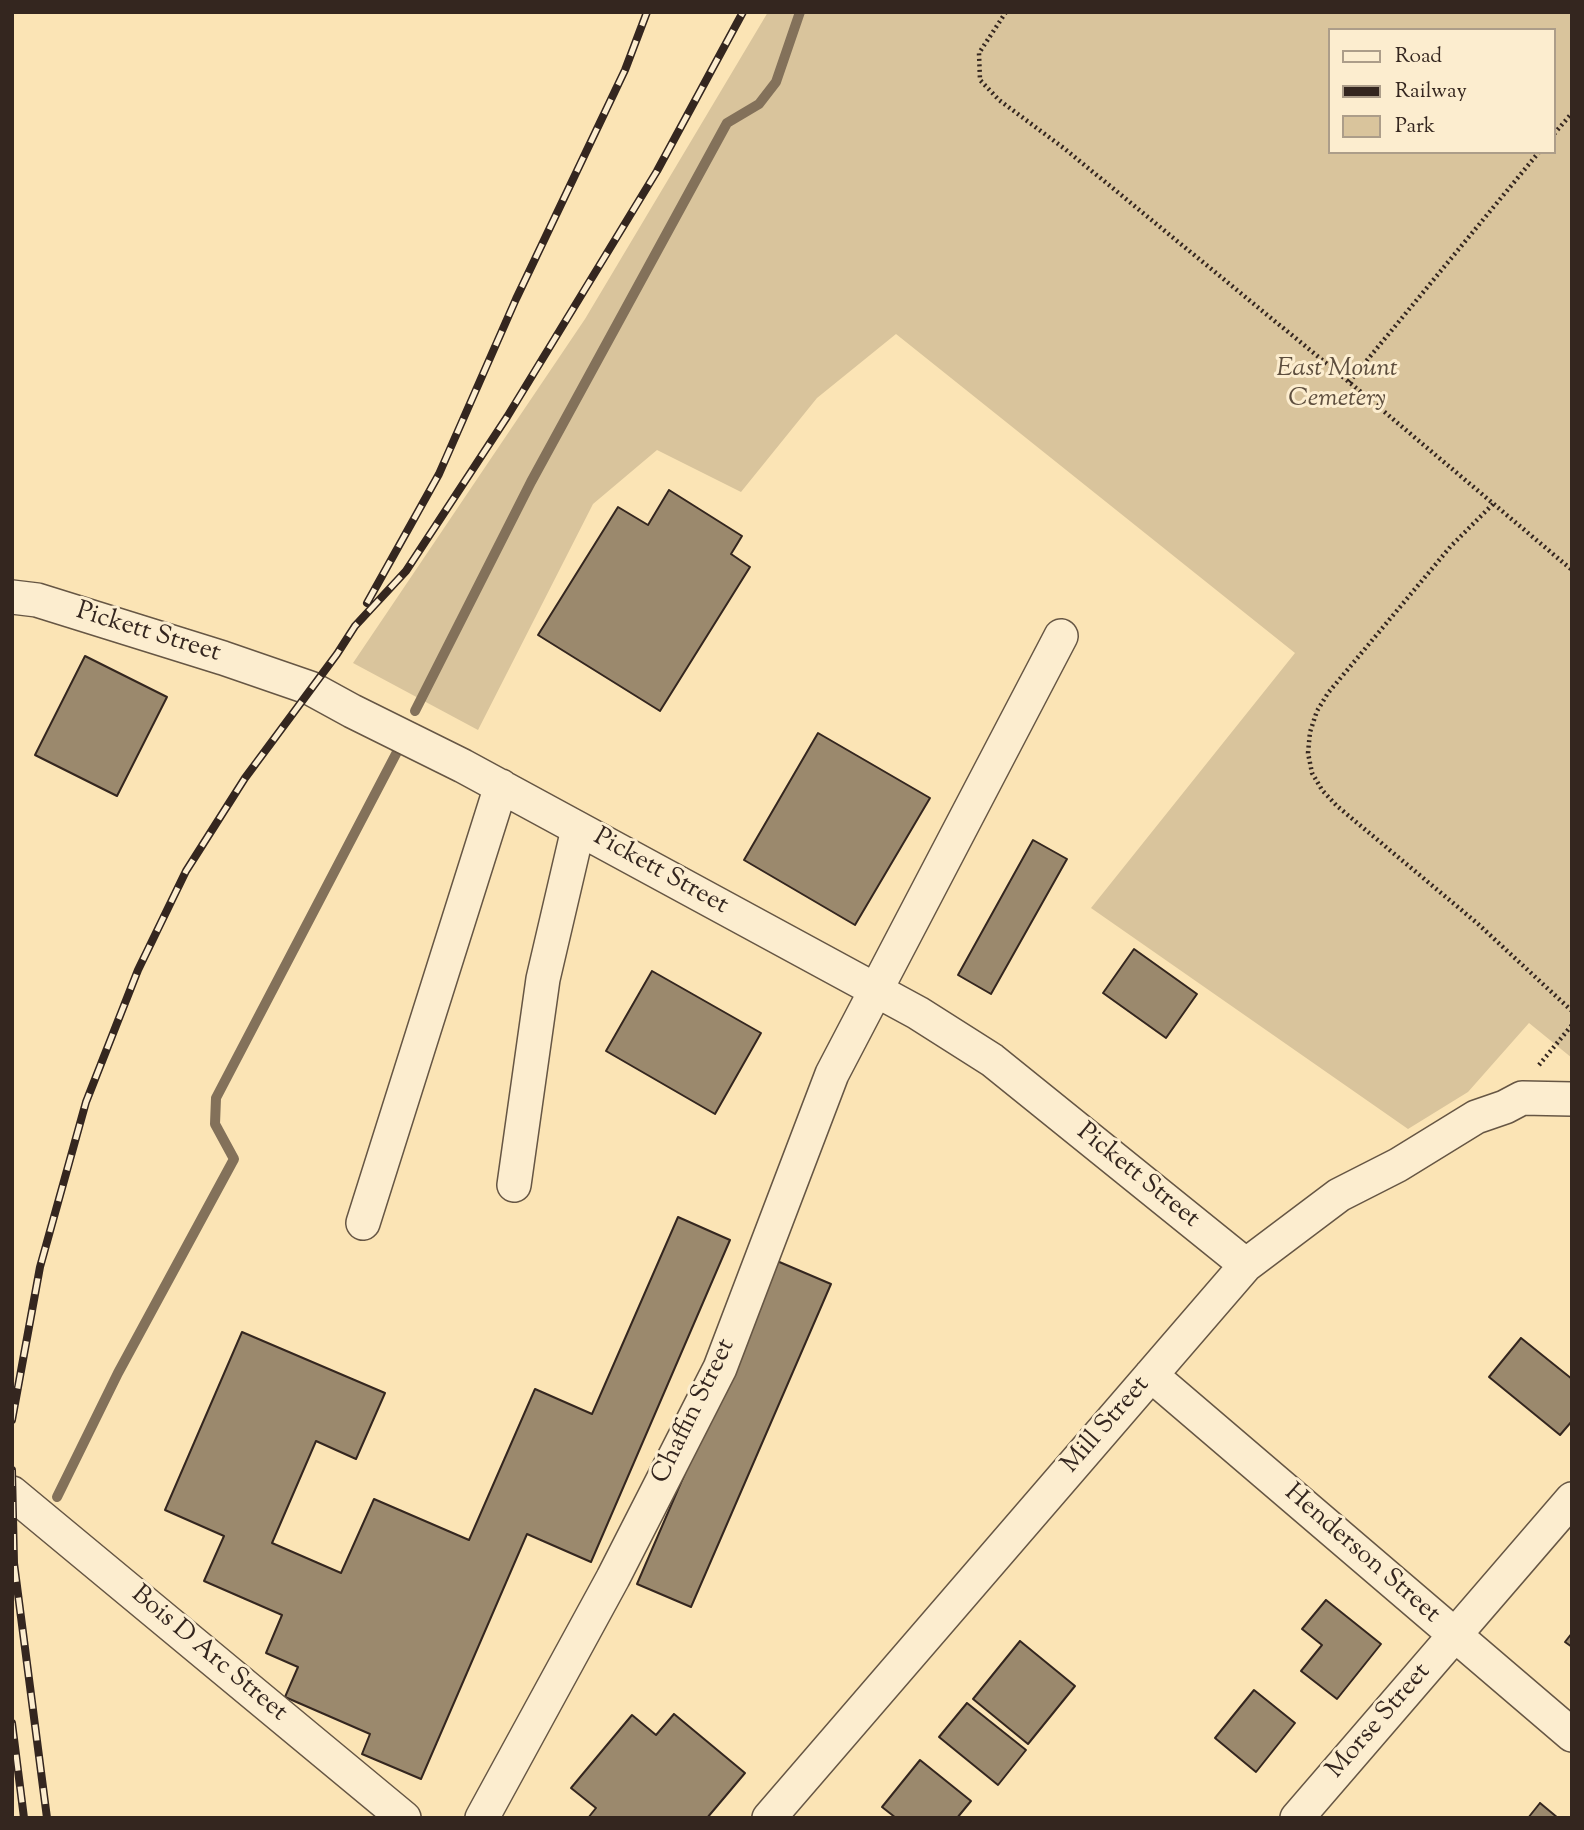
<!DOCTYPE html>
<style>
body{margin:0}
#map{position:relative;width:1584px;height:1830px;overflow:hidden;background:#fbe4b5;font-family:"Sorts Mill Goudy",serif}
canvas{display:block}
.frame{position:absolute;inset:0;border:14px solid #34261f;pointer-events:none}
.legend{position:absolute;left:1328px;top:28px;width:228px;height:126px;box-sizing:border-box;background:#fcedcf;border:2px solid #ac9d89;margin:0;padding:9px 12px;list-style:none;font-size:21px;color:#34261f}
.legend li{display:flex;align-items:center;gap:14px;height:35px}
.legend b{width:35px;border:2px solid #ac9d89}
</style>
<div id="map">
<canvas width="1584" height="1830"></canvas>
<div class="frame"></div>
<ul class="legend">
<li><b style="height:9px;background:#fcedcf"></b>Road</li>
<li><b style="height:9px;background:#34261f"></b>Railway</li>
<li><b style="height:19px;background:#d9c49c"></b>Park</li>
</ul>
</div>
<script>
const ctx = document.querySelector('canvas').getContext('2d');
ctx.lineJoin = 'round';
function paint(path, color) {
  ctx.fillStyle = color;
  ctx.fill(path, 'evenodd');
}
function poly(rows) {
  const path = new Path2D();
  for (const r of rows) {
    path.moveTo(r[0], r[1]);
    for (let i = 2; i < r.length; i += 2) path.lineTo(r[i], r[i + 1]);
  }
  return path;
}
function strokePath(path, color, width, dash) {
  ctx.strokeStyle = color;
  ctx.lineWidth = width;
  ctx.lineCap = dash ? 'butt' : 'round';
  ctx.setLineDash(dash || []);
  ctx.stroke(path);
}
function drawText(font, color, halo, rows, align = 'center') {
  ctx.font = font + ' "Sorts Mill Goudy",serif';
  ctx.lineWidth = 6;
  ctx.setLineDash([]);
  ctx.textBaseline = 'middle';
  ctx.strokeStyle = halo;
  ctx.fillStyle = color;
  for (const [text, x, y, turn = 0] of rows) {
    ctx.save();
    ctx.translate(x, y);
    ctx.rotate((+turn || 0) * Math.PI / 180);
    ctx.textAlign = isNaN(turn) ? turn : align;
    if (halo) ctx.strokeText(text, 0, 0);
    ctx.fillText(text, 0, 0);
    ctx.restore();
  }
}
paint(poly([
 [768,12,1572,12,1572,1058,1529,1023,1468,1092,1408,1129,1091,908,1295,653,896,334,817,398,741,492,657,450,593,504,478,730,353,663,585,319],
 [1330,30,1554,30,1554,152,1330,152]
]), '#d9c49c');
strokePath(poly([
 [415,711,531,482,727,123,759,104,776,82,800,12],
 [57,1497,118,1373,234,1159,215,1124,216,1098,397,752]
]), '#83715a', 10);
const building = poly([
 [669,490,742,536,731,554,750,567,660,711,538,635,618,507,648,525,669,490],
 [85,656,167,697,117,796,35,755,85,656],
 [818,733,930,798,855,925,744,860,818,733],
 [1033,840,1067,859,991,994,958,975,1033,840],
 [1134,949,1197,994,1166,1038,1103,993,1134,949],
 [652,971,761,1033,715,1114,606,1051,652,971],
 [678,1217,730,1240,591,1562,527,1534,421,1779,362,1754,370,1734,285,1697,298,1667,266,1653,282,1615,204,1581,224,1536,165,1510,242,1332,385,1393,356,1459,316,1441,272,1543,341,1573,374,1499,469,1540,535,1389,592,1414,678,1217],
 [777,1261,831,1284,691,1607,637,1584,777,1261],
 [1521,1338,1572,1379,1572,1421,1560,1435,1489,1377,1521,1338],
 [1326,1600,1381,1644,1337,1699,1301,1671,1322,1645,1302,1629,1326,1600],
 [1572,1633,1572,1647,1565,1642,1572,1633],
 [1020,1641,1075,1686,1028,1744,973,1699,1020,1641],
 [1254,1690,1295,1723,1256,1772,1215,1738,1254,1690],
 [967,1703,1026,1750,998,1785,939,1737,967,1703],
 [674,1714,745,1773,707,1818,588,1818,596,1808,571,1788,632,1715,656,1735,674,1714],
 [920,1760,971,1801,957,1818,896,1818,882,1807,920,1760],
 [1540,1803,1558,1818,1528,1818,1540,1803]
]);
paint(building, '#9b896d');
strokePath(building, '#34261f', 2);
const minor = poly([
 [12,597,37,600,223,658,310,688,352,711,463,766,918,1013,992,1060,1246,1265],
 [514,1185,543,979,578,829],
 [363,1223,501,786],
 [1151,1375,1572,1735],
 [12,1493,404,1818],
 [482,1818,613,1578,720,1368,832,1074,1061,636],
 [769,1818,1246,1265,1339,1195,1398,1165,1476,1117,1505,1107,1522,1098,1572,1099],
 [1297,1818,1572,1499]
]);
strokePath(minor, '#665644', 36);
strokePath(poly([
 [1006,12,979,53,980,80,999,100,1065,149,1349,382,1572,570],
 [1554,134,1572,113],
 [1349,382,1539,152],
 [1493,504,1451,546,1328,693,1317,711,1310,732,1308,753,1312,773,1322,790,1337,806,1477,923,1572,1011],
 [1539,1065,1572,1025]
]), '#34261f', 4.5, [2, 3.5]);
strokePath(minor, '#fcedcf', 33);
const rail = poly([
 [367,603,439,474,516,299,625,70,647,12],
 [12,1420,40,1267,86,1102,138,970,186,871,245,778,337,654,355,626,406,571,507,417,657,171,743,12],
 [12,1470,14,1563,47,1818],
 [12,1723,24,1818]
]);
strokePath(rail, '#34261f', 8);
strokePath(rail, '#fcedcf', 5, [16]);
drawText('italic 26px', '#5d4e3e', '#fcedcf', [
 ["East Mount",1337,371],
 ["Cemetery",1337,401]
]);
drawText('26px', '#34261f', '#fcedcf', [
 ["Pickett Street",148,634,17],
 ["Pickett Street",660,873,29],
 ["Pickett Street",1137,1177,39],
 ["Chaffin Street",695,1412,-64],
 ["Mill Street",1107,1426,-49],
 ["Henderson Street",1361,1555,41],
 ["Bois D Arc Street",208,1655,40],
 ["Morse Street",1380,1722,-49]
]);
</script>
